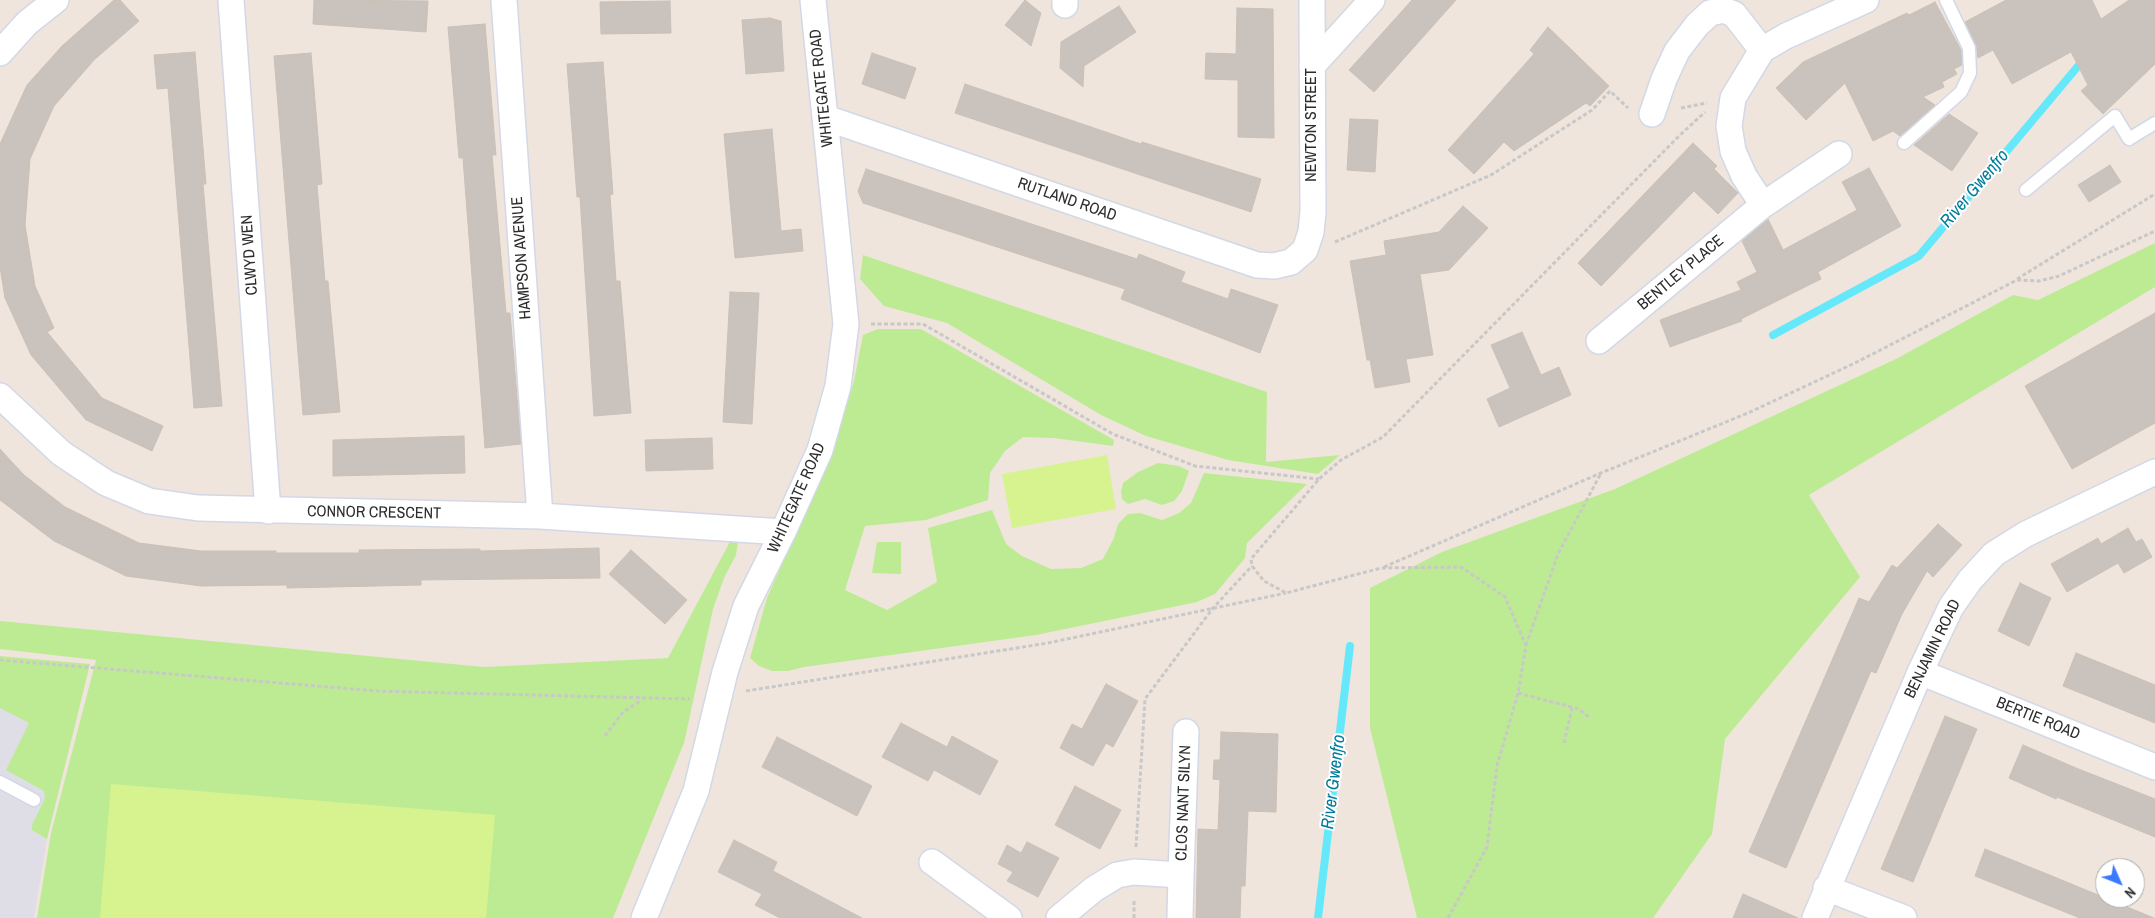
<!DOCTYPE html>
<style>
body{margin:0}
#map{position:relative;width:2155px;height:918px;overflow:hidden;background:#efe5dd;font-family:"Archivo Narrow",sans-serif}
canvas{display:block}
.north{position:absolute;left:2095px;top:858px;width:50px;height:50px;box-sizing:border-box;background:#fff;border:1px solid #ababab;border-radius:50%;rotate:134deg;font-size:14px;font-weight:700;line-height:20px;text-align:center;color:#2c2c2c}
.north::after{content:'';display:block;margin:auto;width:18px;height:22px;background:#3a7aff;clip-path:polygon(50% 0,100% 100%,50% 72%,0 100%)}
</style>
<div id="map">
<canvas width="2155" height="918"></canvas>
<div class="north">N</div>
</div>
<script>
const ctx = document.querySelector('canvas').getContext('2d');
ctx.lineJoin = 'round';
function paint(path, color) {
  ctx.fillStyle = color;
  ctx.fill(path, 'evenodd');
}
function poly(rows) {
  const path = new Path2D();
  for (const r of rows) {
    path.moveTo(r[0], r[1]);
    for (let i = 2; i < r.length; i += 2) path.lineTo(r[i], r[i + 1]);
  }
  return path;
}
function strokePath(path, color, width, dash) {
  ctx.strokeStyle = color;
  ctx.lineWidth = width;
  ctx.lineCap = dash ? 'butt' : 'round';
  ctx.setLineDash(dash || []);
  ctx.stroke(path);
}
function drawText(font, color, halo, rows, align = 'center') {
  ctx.font = font + ' "Archivo Narrow",sans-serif';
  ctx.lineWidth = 4;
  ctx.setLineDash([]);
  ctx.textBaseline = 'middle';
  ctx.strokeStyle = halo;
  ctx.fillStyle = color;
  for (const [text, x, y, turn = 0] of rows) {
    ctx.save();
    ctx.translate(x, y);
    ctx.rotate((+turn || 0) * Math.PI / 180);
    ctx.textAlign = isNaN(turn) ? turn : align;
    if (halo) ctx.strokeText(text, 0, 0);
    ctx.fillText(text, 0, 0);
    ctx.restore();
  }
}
paint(poly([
 [0,660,75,671,34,918,0,918]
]), '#dfdee7');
paint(poly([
 [2155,243,2155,287,1809,495,1860,577,1725,739,1712,834,1653,918,1417,918,1370,728,1370,588,1442,552,1615,489,1896,359,2013,295,2038,300],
 [863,255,1267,392,1266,462,1340,455,1318,474,1228,460,1146,436,1101,415,947,323,884,306,860,279],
 [878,329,921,329,1114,440,1113,446,1054,438,1023,437,1005,451,990,473,988,500,926,520,865,526,845,590,887,610,937,582,928,528,992,510,1006,544,1022,556,1051,569,1081,568,1103,559,1114,538,1118,524,1128,514,1140,513,1162,520,1179,513,1191,503,1204,473,1307,484,1247,543,1245,558,1215,594,1197,602,1036,635,804,667,788,671,772,671,759,666,750,658,767,598,834,448,854,381,863,335],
 [1158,463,1179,466,1189,471,1182,491,1174,501,1162,505,1145,499,1128,504,1122,499,1121,492,1123,483,1138,472],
 [733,536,738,542,736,555,724,578,713,609,684,743,613,918,37,918,51,833,96,660,0,649,0,621,484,667,668,658],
 [877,542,901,542,901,574,872,573],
 [0,656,90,664,47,839,32,830,32,825,45,798,44,791,6,770,29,723,0,708]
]), '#bdeb94');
paint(poly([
 [1107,455,1116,509,1012,528,1002,474],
 [111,784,495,815,486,918,100,918]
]), '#d6f38f');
strokePath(poly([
 [1773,335,1919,256,2084,59],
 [1318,918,1350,646]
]), '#66e8fb', 8);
const building = poly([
 [114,0,120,0,139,21,94,60,54,106,30,159,25,225,35,286,54,328,47,332,102,398,163,426,152,451,86,420,31,355,5,298,0,267,0,144,27,85,62,46,114,0],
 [314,0,428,1,426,32,313,24,314,0],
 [1025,0,1041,13,1031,46,1005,25,1025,0],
 [1412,0,1456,0,1374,92,1349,70,1412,0],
 [2006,0,2092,0,2101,19,2129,0,2155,0,2155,64,2103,114,2081,91,2088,85,2071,52,2012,84,1993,50,1978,58,1976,45,1965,22,2006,0],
 [670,1,671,33,601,34,600,2,670,1],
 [1935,2,1961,50,1962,65,1954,69,1957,74,1942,82,1944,87,1923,97,1935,105,1900,136,1893,131,1873,141,1845,83,1806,120,1776,88,1803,62,1907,13,1909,15,1935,2],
 [1119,6,1136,32,1084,66,1083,87,1060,68,1061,42,1119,6],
 [1237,8,1273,9,1274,138,1238,137,1238,80,1205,79,1206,53,1236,54,1237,8],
 [770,18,781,21,784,71,746,74,742,20,770,18],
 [485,24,496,155,492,155,506,313,510,313,521,444,485,448,463,158,459,158,448,27,485,24],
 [1548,27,1609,86,1590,106,1586,103,1514,151,1504,142,1474,174,1448,150,1534,54,1530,50,1548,27],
 [195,52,206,184,203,184,222,406,194,408,168,88,157,89,154,55,195,52],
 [311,53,322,184,317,185,325,281,328,281,340,412,303,415,274,56,311,53],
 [872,53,916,68,905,99,862,84,872,53],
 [603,62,613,194,610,195,616,281,620,281,631,413,594,416,580,197,577,197,567,64,603,62],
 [965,84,1141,144,1142,142,1261,179,1251,212,955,113,965,84],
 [1949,114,1978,133,1952,171,1914,145,1949,114],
 [1350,119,1378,120,1375,172,1347,170,1350,119],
 [772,129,781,231,801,229,803,251,735,258,724,134,772,129],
 [1693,143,1717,166,1714,169,1738,193,1718,214,1694,191,1601,286,1578,263,1693,143],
 [2110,165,2121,182,2089,202,2078,185,2110,165],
 [1869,168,1901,226,1818,272,1821,279,1741,319,1742,321,1670,347,1660,320,1741,290,1737,282,1757,272,1742,241,1768,219,1783,250,1857,210,1842,182,1869,168],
 [866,169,1137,259,1139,254,1185,272,1181,282,1228,299,1231,289,1278,305,1260,353,1121,299,1125,289,863,203,858,191,866,169],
 [1463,206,1488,228,1449,270,1420,274,1433,355,1406,359,1410,382,1375,388,1370,360,1367,360,1350,261,1386,255,1384,241,1439,232,1463,206],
 [730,292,759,293,752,424,723,422,730,292],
 [2155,313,2155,423,2072,469,2025,386,2155,313],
 [1522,332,1541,375,1559,367,1571,395,1499,427,1487,399,1510,388,1491,345,1522,332],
 [464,436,465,473,333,476,333,440,464,436],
 [712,438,713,469,646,471,645,440,712,438],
 [0,449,24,475,65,507,139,543,201,551,276,551,276,553,359,553,359,550,480,549,480,551,599,548,600,578,421,580,421,585,287,588,287,585,201,586,126,576,54,541,0,500,0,449],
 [1938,524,1962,545,1933,577,1927,571,1902,614,1876,673,1871,671,1786,868,1749,852,1859,598,1869,602,1892,565,1897,568,1938,524],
 [2128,528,2136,542,2142,539,2152,557,2124,573,2118,563,2067,592,2051,564,2098,538,2101,544,2128,528],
 [631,550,687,600,665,624,609,574,631,550],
 [2020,583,2051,598,2029,646,1998,631,2020,583],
 [2076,653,2155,685,2155,723,2063,686,2076,653],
 [1106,684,1138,701,1113,747,1106,743,1093,766,1060,748,1072,724,1082,729,1106,684],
 [1945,716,1977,729,1913,882,1881,869,1945,716],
 [901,723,947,747,952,736,998,761,980,795,934,770,928,781,882,757,901,723],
 [1221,732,1278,734,1276,812,1248,811,1245,886,1241,886,1240,918,1196,918,1198,829,1218,830,1220,780,1213,779,1214,760,1220,760,1221,732],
 [777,737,872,786,857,816,762,767,777,737],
 [2023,745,2076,768,2155,799,2155,837,2057,797,2056,799,2009,778,2023,745],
 [1075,786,1121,810,1100,849,1055,825,1075,786],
 [734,840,777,862,773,871,862,918,780,918,755,905,762,894,718,872,734,840],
 [1027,842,1059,858,1038,897,1007,881,1013,872,998,864,1007,845,1021,853,1027,842],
 [1985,849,2047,874,2154,918,2080,918,1975,876,1985,849],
 [1743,894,1798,918,1733,918,1743,894]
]);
paint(building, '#cac2bc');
strokePath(building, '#cbc0b6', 1);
const service = poly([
 [1904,143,1961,92,1970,73,1969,48,1946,0],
 [2026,190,2115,116,2129,139,2155,123],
 [0,782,34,800]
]);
const minor = poly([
 [231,0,268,511],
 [504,0,540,516],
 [1065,5,1065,0],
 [0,53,27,23,56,0],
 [1312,66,1372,0],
 [1652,114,1664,79,1677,51,1697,25,1710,13,1723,10,1734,14,1762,50],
 [826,118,1257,265,1274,266,1291,262,1305,250,1311,232,1313,212,1312,0],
 [1763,205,1839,154],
 [1599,341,1763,205,1744,176,1733,151,1729,126,1733,98,1762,50,1786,36,1866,0],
 [0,396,61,453,106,483,149,501,198,508,540,516,783,532],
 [1920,672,2155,767],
 [932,862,1009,918],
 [1181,875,1186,732],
 [1826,888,1904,918],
 [644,918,696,791,725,672,746,606,783,532,820,450,838,386,846,324,813,0],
 [1059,918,1094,889,1117,875,1134,872,1181,875,1180,918],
 [1815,918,1922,668,1951,607,1970,580,1994,554,2026,534,2155,472]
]);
strokePath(service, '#d2d8e6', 15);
strokePath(minor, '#d2d8e6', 28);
strokePath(poly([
 [1681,108,1707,103],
 [1335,242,1491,175,1592,110,1610,91,1628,108],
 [2017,279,2155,194],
 [871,324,923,324,1113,434,1195,466,1319,479],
 [1384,567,1601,473,1748,413,1855,363,2017,280,2039,281,2059,276,2155,231],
 [1526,645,1558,554,1601,473],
 [0,660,377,691,690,699],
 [746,691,1048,643,1286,593],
 [1518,693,1579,709,1590,718],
 [605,736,623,712,642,700],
 [1564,743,1572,708],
 [1136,847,1145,699,1213,608,1252,566],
 [1134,918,1134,899],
 [1448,918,1487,847,1497,766,1518,693,1526,646,1505,597,1461,567,1381,568,1286,593,1264,581,1252,566,1251,559,1319,479,1341,460,1383,437,1679,136,1705,112]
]), '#c8c8c8', 3, [4, 2.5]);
strokePath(service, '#fff', 12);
strokePath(minor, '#fff', 25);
drawText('16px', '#2c2c2c', '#fff', [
 ["WHITEGATE ROAD",822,88,-96],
 ["NEWTON STREET",1312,125,-90],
 ["RUTLAND ROAD",1067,200,19],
 ["CLWYD WEN",250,255,-94],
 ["HAMPSON AVENUE",522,258,-94],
 ["BENTLEY PLACE",1681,273,-40],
 ["WHITEGATE ROAD",797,498,-66],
 ["CONNOR CRESCENT",374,513,1],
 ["BENJAMIN ROAD",1933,649,-64],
 ["BERTIE ROAD",2038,719,22],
 ["CLOS NANT SILYN",1184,803,-88]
]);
drawText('italic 18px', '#027c9c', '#fff', [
 ["River Gwenfro",1975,189,-50],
 ["River Gwenfro",1334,782,-83]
]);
</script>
